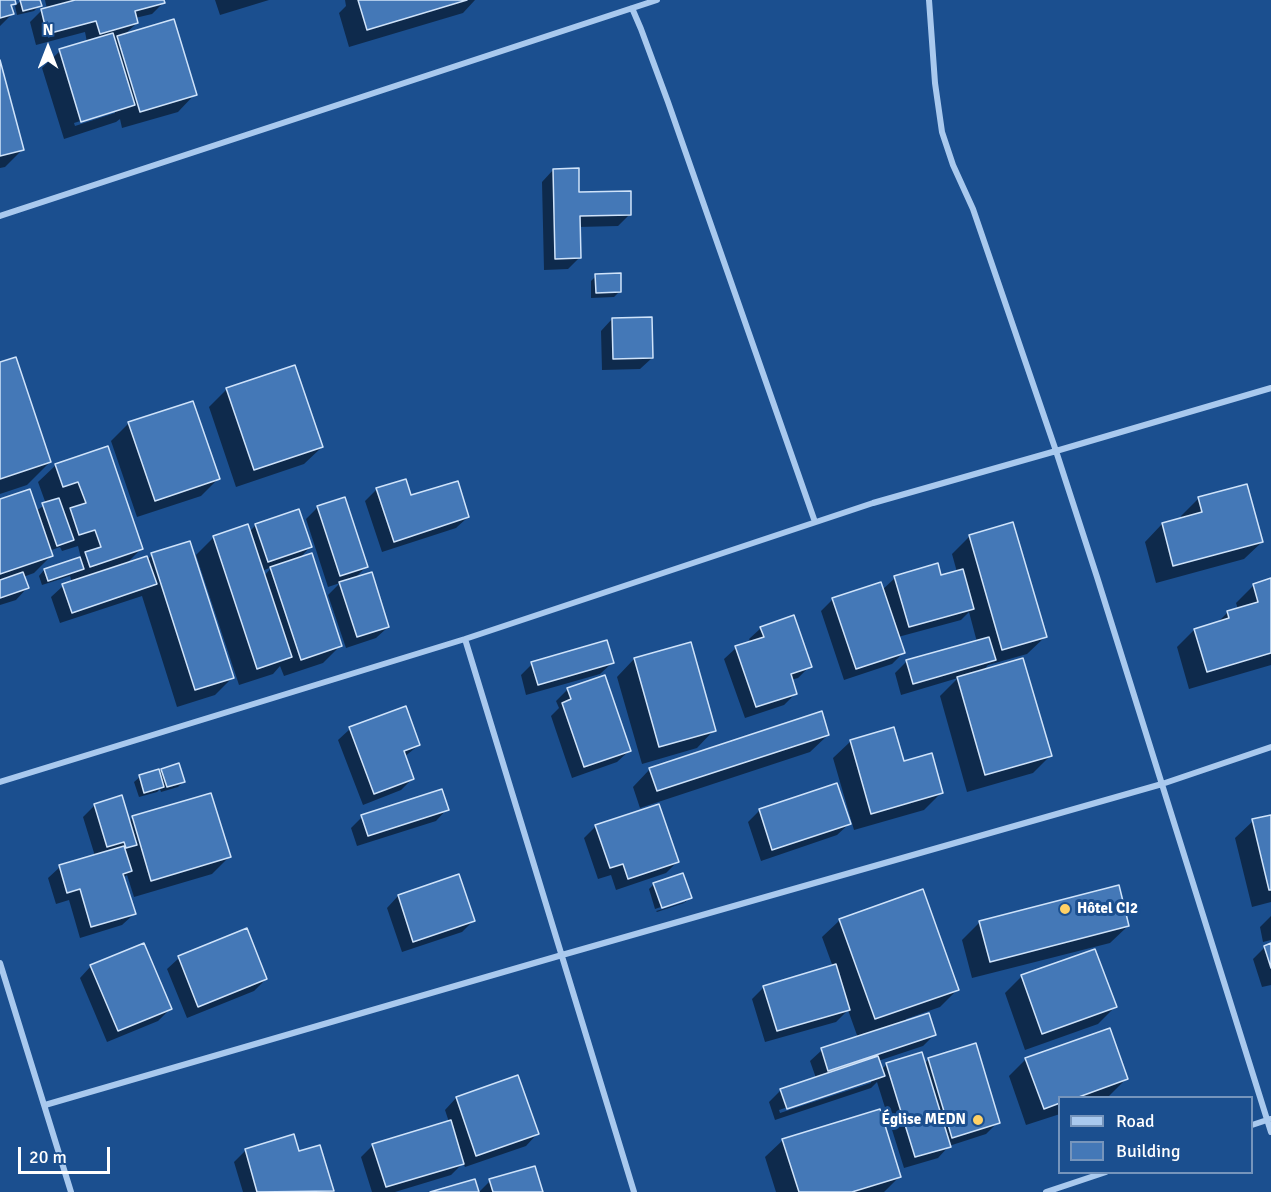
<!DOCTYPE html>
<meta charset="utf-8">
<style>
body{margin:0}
#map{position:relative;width:1271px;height:1192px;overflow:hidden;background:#1b4f8f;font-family:Signika,sans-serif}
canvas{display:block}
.legend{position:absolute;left:1058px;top:1096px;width:195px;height:78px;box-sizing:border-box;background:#1b4f8f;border:2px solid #7695bc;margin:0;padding:8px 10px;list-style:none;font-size:18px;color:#fff}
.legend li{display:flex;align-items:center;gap:12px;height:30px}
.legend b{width:30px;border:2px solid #7695bc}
.north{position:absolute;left:18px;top:18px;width:60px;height:60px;-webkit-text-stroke:4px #1b4f8f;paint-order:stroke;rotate:0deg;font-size:16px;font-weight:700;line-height:24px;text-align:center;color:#fff}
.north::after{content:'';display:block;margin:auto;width:21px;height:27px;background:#fff;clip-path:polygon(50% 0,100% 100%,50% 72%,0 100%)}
.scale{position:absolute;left:18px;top:1147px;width:92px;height:27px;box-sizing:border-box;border:3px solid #fff;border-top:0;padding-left:8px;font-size:18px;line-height:21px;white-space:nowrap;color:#fff;-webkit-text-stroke:4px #1b4f8f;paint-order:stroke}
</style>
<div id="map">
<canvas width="1271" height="1192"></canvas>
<ul class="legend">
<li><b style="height:8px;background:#a9c9ee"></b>Road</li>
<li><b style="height:16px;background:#4478b7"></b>Building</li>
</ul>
<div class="north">N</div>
<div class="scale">20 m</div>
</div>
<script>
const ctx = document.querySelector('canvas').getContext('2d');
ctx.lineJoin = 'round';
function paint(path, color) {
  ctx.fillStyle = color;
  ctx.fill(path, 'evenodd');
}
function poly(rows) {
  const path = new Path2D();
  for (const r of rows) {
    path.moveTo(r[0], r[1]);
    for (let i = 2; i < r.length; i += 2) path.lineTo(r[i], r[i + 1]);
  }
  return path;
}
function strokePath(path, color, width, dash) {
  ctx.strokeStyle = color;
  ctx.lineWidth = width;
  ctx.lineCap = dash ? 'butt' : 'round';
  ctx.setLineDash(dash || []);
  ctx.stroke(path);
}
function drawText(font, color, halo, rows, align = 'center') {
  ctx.font = font + ' Signika,sans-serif';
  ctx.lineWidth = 6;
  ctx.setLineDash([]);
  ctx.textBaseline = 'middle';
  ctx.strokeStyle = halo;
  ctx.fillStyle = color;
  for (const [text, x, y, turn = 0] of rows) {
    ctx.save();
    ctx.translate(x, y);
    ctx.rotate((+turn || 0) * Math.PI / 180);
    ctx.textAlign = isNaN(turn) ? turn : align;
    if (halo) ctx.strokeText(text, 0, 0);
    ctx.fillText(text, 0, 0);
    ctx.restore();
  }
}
paint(poly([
 [0,0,13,0,14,3,10,7,12,14,0,26],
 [24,0,38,0,40,5,34,11,17,15,15,6,21,1],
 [45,0,163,0,164,2,152,14,135,18,137,23,124,35,195,94,178,112,122,128,120,119,116,122,64,139,42,68,60,51,87,42,85,32,36,45,30,22,41,11,47,9],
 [115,110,115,113,75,126,74,123],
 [215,0,269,0,220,15],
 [345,0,475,0,463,13,349,47,339,13,346,6],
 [0,66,23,149,5,167,0,168],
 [553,170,578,194,630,214,618,226,578,227,579,258,568,269,544,270,542,182],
 [596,276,620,291,614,297,591,298,591,281],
 [612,319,652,358,640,369,602,370,601,331],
 [0,364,50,462,27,485,0,494],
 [227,389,322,447,304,464,236,487,209,407],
 [129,423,218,479,201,496,137,517,111,441],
 [107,448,141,549,125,565,147,560,152,555,232,678,215,695,177,707,142,596,60,623,51,597,63,586,72,582,70,576,42,585,39,576,44,570,81,558,78,546,62,551,60,547,49,551,51,556,34,573,23,577,27,588,16,600,0,605,0,501,36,511,46,504,38,482,56,465],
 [1246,486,1262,542,1244,559,1156,583,1145,542,1162,524,1182,519,1181,516,1198,499],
 [377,489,410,497,468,517,456,528,382,552,365,501],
 [318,507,366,567,354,579,388,627,376,638,346,648,328,595,340,583,328,587,306,519],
 [256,525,310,547,298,560,340,646,323,663,284,676,280,666,273,674,239,685,196,555,214,537,249,532],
 [272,567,264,576,262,571],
 [970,536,1045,637,1027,654,988,665,982,672,1050,756,1033,773,967,792,940,696,958,678,901,695,895,673,907,661,977,642,969,612,961,620,898,637,903,653,892,664,844,680,821,611,833,599,882,590,895,578,940,577,957,572,952,554],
 [1271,580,1271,665,1189,689,1177,647,1194,630,1217,623,1227,613,1238,609,1236,603,1254,585],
 [761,628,810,666,798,678,791,680,796,693,784,705,745,718,724,659,736,648,751,643,749,639],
 [690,644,714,730,697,748,642,764,617,677,634,659],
 [612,663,600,674,526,695,521,675,532,664],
 [568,689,629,751,617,762,572,778,551,716,559,708,556,701],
 [350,729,419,745,404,757,413,778,401,790,363,805,338,740],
 [828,735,810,752,640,808,633,787,650,769],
 [851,741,903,763,941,793,924,810,854,830,833,758],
 [161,770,183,782,178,787,161,792,160,789,157,792,139,797,134,782,140,777,159,773],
 [210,795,229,857,212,874,134,897,127,875,123,878,134,914,122,925,80,938,69,900,56,904,48,878,60,867,95,856,83,817,95,805,129,822,132,818],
 [447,809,436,821,357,846,351,828,362,817],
 [760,810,849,824,837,835,761,861,748,822],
 [1271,816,1271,902,1252,907,1235,838,1253,821],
 [596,826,677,862,666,873,616,890,611,875,598,879,584,838],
 [654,884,690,898,684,903,657,912,656,911,685,902,685,899,655,909,649,889],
 [398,896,473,921,462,932,402,952,387,908],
 [1271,916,1271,940,1263,942,1260,927],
 [840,920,957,990,940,1007,906,1019,907,1022,934,1035,923,1046,878,1061,881,1070,887,1064,924,1064,929,1059,998,1122,986,1134,949,1146,938,1158,904,1168,877,1082,871,1088,775,1120,769,1102,781,1090,816,1078,810,1061,822,1050,858,1038,848,1010,836,1022,765,1042,752,999,764,987,833,967,822,937],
 [871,1079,871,1083,780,1113,779,1110],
 [980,922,1128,926,1110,943,972,978,962,940],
 [1271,945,1271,985,1262,987,1253,959,1265,947],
 [179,958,266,979,254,991,187,1018,167,969],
 [91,966,170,1009,158,1021,107,1042,80,978],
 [1022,976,1115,1007,1098,1024,1025,1050,1005,993],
 [1026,1059,1126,1079,1109,1096,1105,1098,1060,1098,1060,1114,1026,1125,1009,1076],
 [456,1098,537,1134,526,1146,465,1167,463,1163,451,1175,395,1192,372,1192,361,1157,373,1145,449,1122,445,1110],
 [783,1140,899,1177,884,1192,776,1192,765,1157],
 [246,1150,298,1153,332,1191,243,1192,234,1162],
 [490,1181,542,1192,479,1192]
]), '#0007');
const building = poly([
 [0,0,15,0,16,4,11,5,14,14,0,18,0,0],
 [20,0,40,0,42,6,23,11,20,0],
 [75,0,164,0,165,3,135,11,138,23,100,34,96,21,47,34,41,9,75,0],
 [358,0,467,0,367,30,358,0],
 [174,19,197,95,140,112,117,36,174,19],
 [113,33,135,105,81,122,59,49,113,33],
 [0,60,24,150,0,156,0,60],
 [579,168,579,192,631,191,631,215,580,216,581,258,555,259,553,169,579,168],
 [621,273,621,292,596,293,595,274,621,273],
 [652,317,653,358,613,359,612,318,652,317],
 [16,357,51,462,0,479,0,362,16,357],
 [295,365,323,447,254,470,226,388,295,365],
 [193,401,220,479,155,501,128,422,193,401],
 [108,446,143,549,90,567,85,552,101,547,95,530,79,535,70,508,86,503,78,482,63,487,55,464,108,446],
 [406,479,411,495,458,481,469,517,394,542,376,488,406,479],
 [1247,484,1263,542,1173,566,1162,523,1202,512,1198,497,1247,484],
 [30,489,53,556,0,574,0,499,30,489],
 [345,497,368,567,340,576,317,506,345,497],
 [59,498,74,540,57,546,42,503,59,498],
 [299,509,312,547,268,562,255,524,299,509],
 [1013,522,1047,637,1002,650,969,535,1013,522],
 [248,524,292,657,257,669,213,536,248,524],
 [190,541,234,678,195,690,151,553,190,541],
 [312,553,342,646,301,660,270,567,312,553],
 [147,556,157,584,72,613,62,584,147,556],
 [80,557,84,569,48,581,44,569,80,557],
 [938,563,941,575,963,569,974,609,909,627,894,576,938,563],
 [23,572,29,588,0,598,0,580,23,572],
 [372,572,389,627,357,637,339,582,372,572],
 [1271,578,1271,653,1207,672,1194,629,1229,618,1227,611,1258,602,1253,584,1271,578],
 [881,582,905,653,856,669,832,598,881,582],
 [794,615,812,667,791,674,797,694,756,707,735,646,764,637,760,627,794,615],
 [989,637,996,660,913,684,906,660,989,637],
 [607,640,614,663,538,685,531,662,607,640],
 [691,642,716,731,659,747,634,658,691,642],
 [1023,658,1052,756,985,775,957,677,1023,658],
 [605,675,631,751,584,767,562,703,571,699,567,688,605,675],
 [406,706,420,745,404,751,414,779,374,794,349,727,406,706],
 [822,711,829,735,657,791,649,768,822,711],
 [894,727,904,761,932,753,943,793,871,814,850,740,894,727],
 [179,763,185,782,167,787,161,769,179,763],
 [159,769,164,787,144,793,139,775,159,769],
 [837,783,851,824,772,850,759,809,837,783],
 [442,789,449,810,368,836,361,815,442,789],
 [211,793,231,857,151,881,132,816,211,793],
 [122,795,137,845,126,848,124,842,107,847,94,804,122,795],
 [659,804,679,862,628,879,623,864,610,868,595,825,659,804],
 [1271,815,1271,890,1269,890,1252,819,1271,815],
 [124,846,132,871,123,874,136,914,91,927,80,889,67,893,59,865,124,846],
 [683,873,692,898,662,908,653,883,683,873],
 [459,874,475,921,413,942,398,895,459,874],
 [1119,885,1129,926,990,962,979,921,1119,885],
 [923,889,959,990,875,1019,839,919,923,889],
 [247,928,267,979,198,1007,178,956,247,928],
 [144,943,172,1009,118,1031,90,965,144,943],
 [1271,943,1271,968,1264,946,1271,943],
 [1095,949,1117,1007,1042,1034,1021,975,1095,949],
 [836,964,850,1010,777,1031,763,986,836,964],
 [929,1013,936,1035,828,1071,821,1048,929,1013],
 [1110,1028,1128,1079,1076,1098,1060,1098,1060,1103,1044,1109,1025,1058,1110,1028],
 [976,1043,1000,1123,952,1138,928,1058,976,1043],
 [922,1052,951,1147,915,1157,886,1063,922,1052],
 [878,1056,885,1076,787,1109,780,1089,878,1056],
 [518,1075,539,1134,476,1156,456,1097,518,1075],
 [880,1109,901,1177,852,1192,799,1192,782,1139,880,1109],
 [451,1120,464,1164,386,1187,372,1144,451,1120],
 [294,1134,299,1151,320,1145,334,1191,257,1192,245,1149,294,1134],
 [535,1166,543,1192,493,1192,489,1179,535,1166],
 [475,1179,479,1192,430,1192,475,1179]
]);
paint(building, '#4478b7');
strokePath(building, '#cfe3fa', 1.5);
strokePath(poly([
 [929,0,935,83,942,132,953,165,973,209,1056,451,1097,577,1271,1132],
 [632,8,641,29,668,102,815,522],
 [0,216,657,0],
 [465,639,634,1192],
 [0,782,465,639,873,503,1056,451,1271,388],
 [0,963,71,1192],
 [45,1105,562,955,1162,784,1271,747],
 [1252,1125,1270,1119],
 [1046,1192,1106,1172]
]), '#a9c9ee', 6);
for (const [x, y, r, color] of [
 [1065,909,6,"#ffd166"],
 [978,1120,6,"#ffd166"]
]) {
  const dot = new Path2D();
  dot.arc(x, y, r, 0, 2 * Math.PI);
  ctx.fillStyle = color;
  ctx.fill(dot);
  strokePath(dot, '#1b4f8f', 2);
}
drawText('bold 15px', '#fff', '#1b4f8f', [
 ["Hôtel CI2",1077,909],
 ["Église MEDN",966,1120,"right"]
], 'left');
</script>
